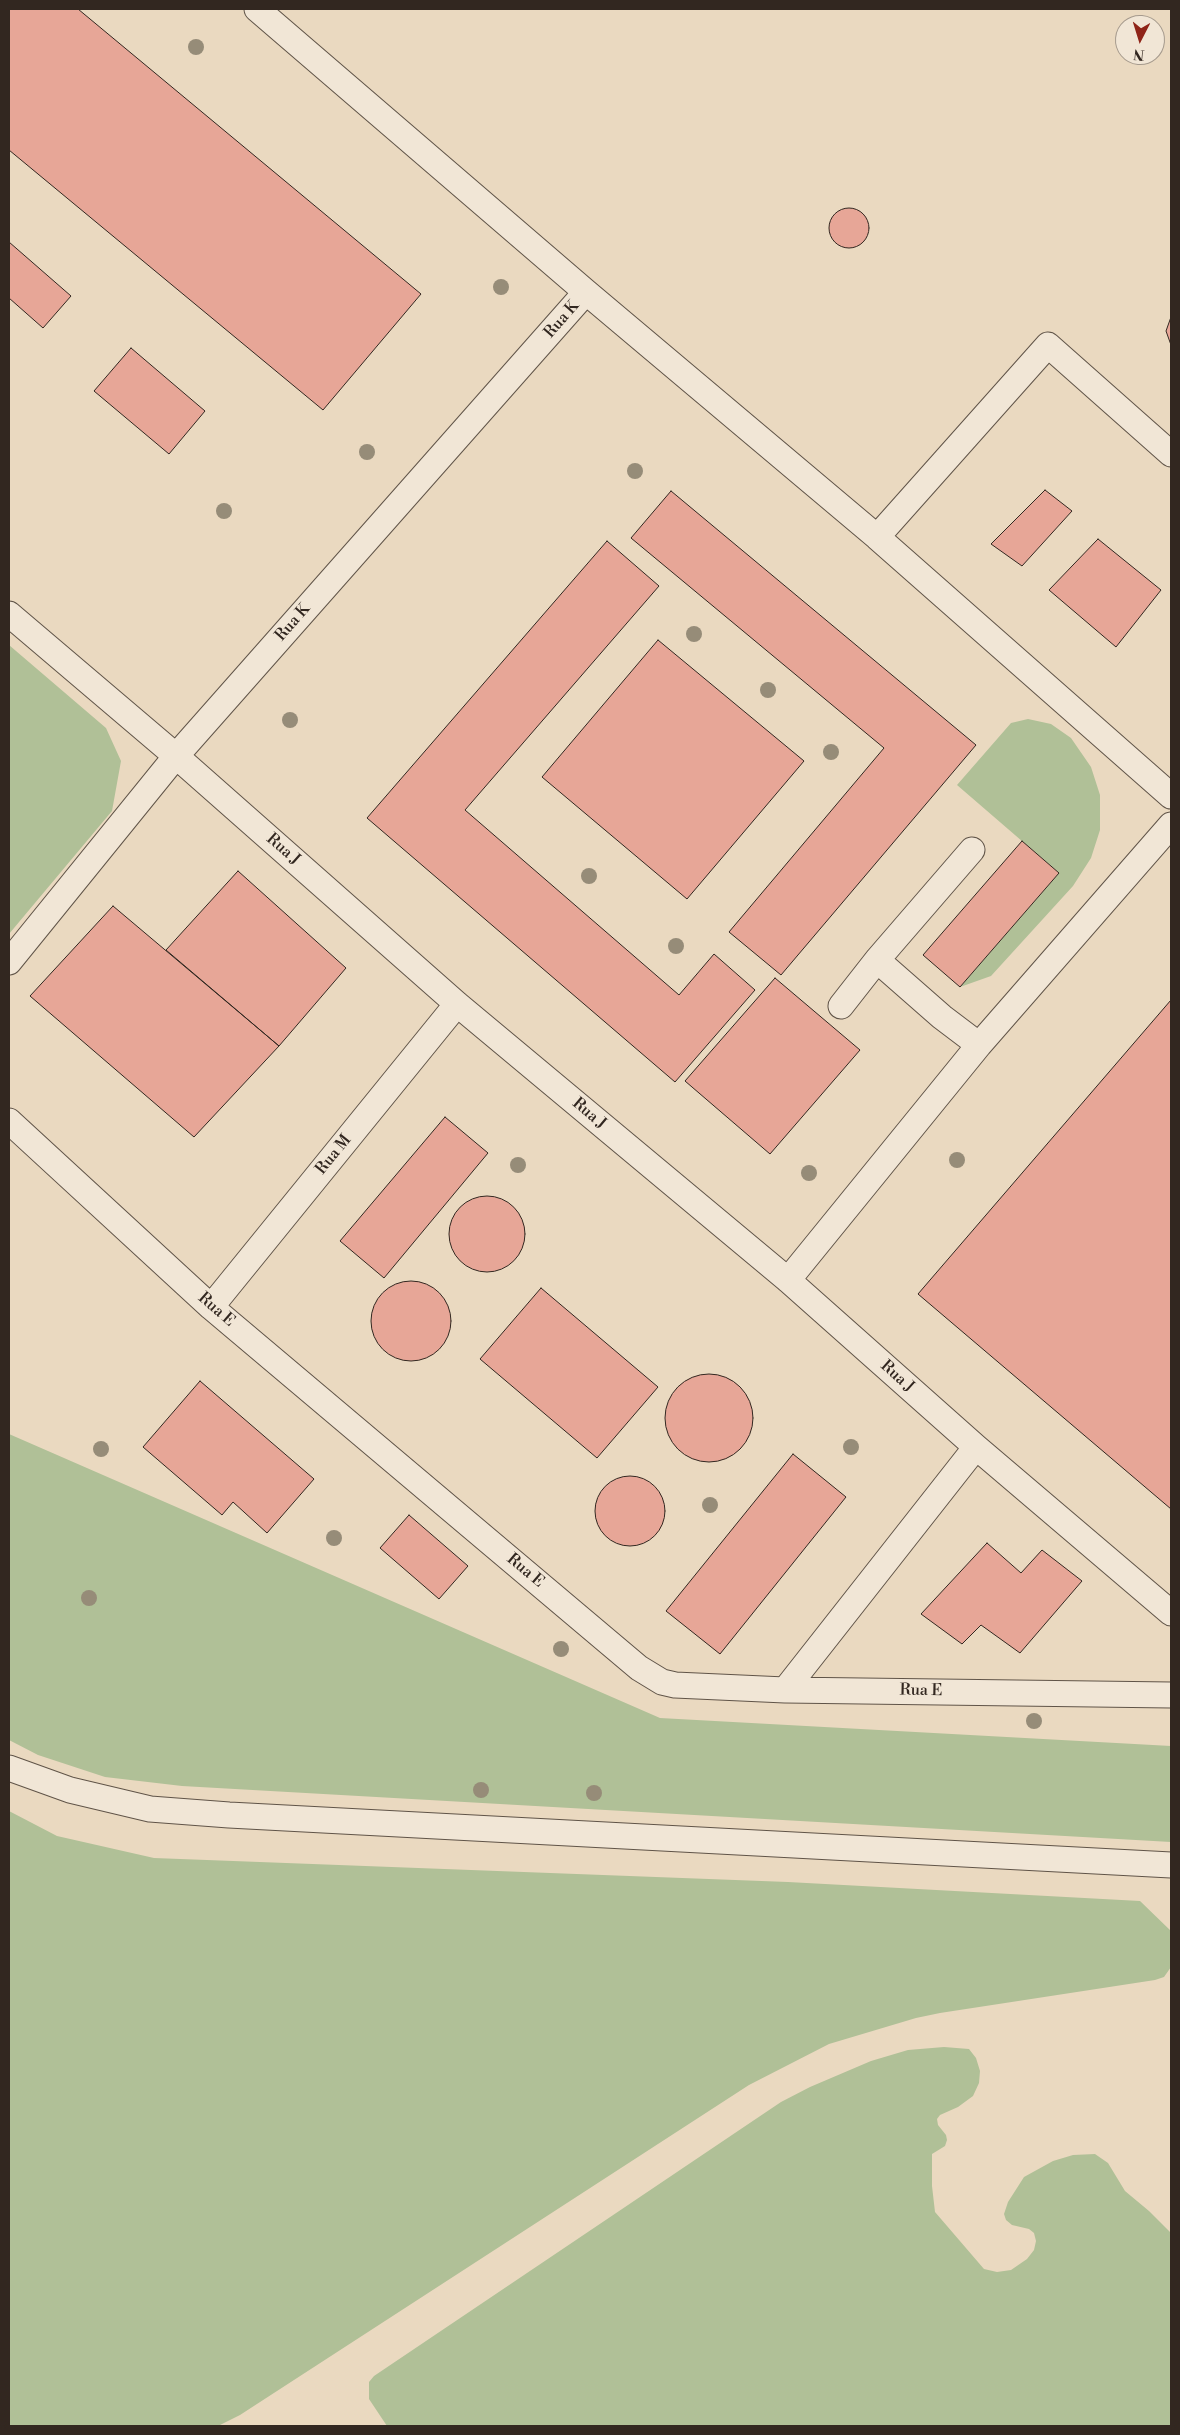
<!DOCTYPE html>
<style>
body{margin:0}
#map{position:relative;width:1180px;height:2435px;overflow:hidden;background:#ead9c0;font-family:"Libre Bodoni",serif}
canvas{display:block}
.frame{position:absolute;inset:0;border:10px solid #322720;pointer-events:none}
.north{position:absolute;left:1115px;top:15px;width:50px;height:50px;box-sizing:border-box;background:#f1e6d6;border:1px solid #a59a8d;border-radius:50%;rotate:185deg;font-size:14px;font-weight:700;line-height:20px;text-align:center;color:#322720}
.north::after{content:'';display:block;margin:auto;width:18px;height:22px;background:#8f2418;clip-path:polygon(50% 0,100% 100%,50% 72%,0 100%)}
</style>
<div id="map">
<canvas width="1180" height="2435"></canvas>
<div class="frame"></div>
<div class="north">N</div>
</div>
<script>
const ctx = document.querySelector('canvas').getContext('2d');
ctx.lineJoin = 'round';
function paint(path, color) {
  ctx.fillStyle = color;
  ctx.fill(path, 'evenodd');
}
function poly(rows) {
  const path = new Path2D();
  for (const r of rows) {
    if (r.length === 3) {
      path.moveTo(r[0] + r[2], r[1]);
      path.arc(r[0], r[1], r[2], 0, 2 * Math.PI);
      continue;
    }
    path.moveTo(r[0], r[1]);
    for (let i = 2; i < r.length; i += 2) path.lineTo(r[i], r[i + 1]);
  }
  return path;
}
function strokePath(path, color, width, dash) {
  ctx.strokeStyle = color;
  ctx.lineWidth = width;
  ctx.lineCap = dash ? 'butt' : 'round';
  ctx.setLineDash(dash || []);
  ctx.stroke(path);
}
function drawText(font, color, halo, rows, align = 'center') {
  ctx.font = font + ' "Libre Bodoni",serif';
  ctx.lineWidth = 4;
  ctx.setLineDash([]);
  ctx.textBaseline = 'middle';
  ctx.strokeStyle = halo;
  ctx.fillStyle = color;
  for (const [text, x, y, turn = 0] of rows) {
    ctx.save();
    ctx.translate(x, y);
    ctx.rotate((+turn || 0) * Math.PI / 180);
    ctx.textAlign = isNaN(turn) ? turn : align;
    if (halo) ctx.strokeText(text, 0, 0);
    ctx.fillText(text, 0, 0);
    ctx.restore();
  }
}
paint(poly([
 [9,645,106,728,121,761,112,811,9,934],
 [1028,719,1051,724,1071,738,1091,767,1100,795,1100,830,1091,858,1073,886,991,976,960,987,1059,873,957,785,1011,723],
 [9,1434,660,1718,1171,1746,1171,1842,182,1786,105,1777,38,1755,9,1740],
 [9,1811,57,1836,154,1858,788,1882,1140,1901,1171,1931,1171,1967,1164,1977,1155,1980,940,2013,916,2018,829,2044,749,2085,240,2415,218,2426,9,2426],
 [944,2047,969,2049,976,2058,980,2071,979,2083,973,2096,958,2107,940,2115,937,2119,938,2125,946,2135,947,2140,945,2146,932,2154,932,2186,935,2212,984,2269,997,2272,1011,2270,1027,2259,1034,2250,1036,2241,1034,2233,1029,2229,1012,2225,1006,2220,1004,2214,1008,2202,1024,2177,1053,2161,1073,2155,1095,2154,1108,2163,1125,2191,1149,2211,1171,2233,1171,2426,387,2426,369,2399,369,2382,374,2376,781,2102,810,2087,871,2061,908,2050]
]), '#b0c097');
const building = poly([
 [9,9,78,9,421,294,323,410,9,150,9,9],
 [849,228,20],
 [9,242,71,296,43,328,9,298,9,242],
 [1171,317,1171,316,1171,345,1166,331,1171,317],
 [131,348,205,411,169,454,94,391,131,348],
 [1045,490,1072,511,1022,566,991,544,1045,490],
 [671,491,976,745,781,975,729,932,884,748,631,538,671,491],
 [1098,539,1161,590,1116,647,1049,590,1098,539],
 [607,541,659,586,465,810,679,995,714,954,755,990,675,1082,367,818,607,541],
 [658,640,804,761,687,899,542,777,658,640],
 [1022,841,1059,873,960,987,923,955,1022,841],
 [238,871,346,968,279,1046,166,950,238,871],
 [113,906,279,1046,194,1137,30,996,113,906],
 [775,978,860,1050,770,1154,685,1081,775,978],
 [1171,1000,1171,1509,918,1294,1171,1000],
 [445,1117,488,1153,384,1278,340,1241,445,1117],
 [487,1234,38],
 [411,1321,40],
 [541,1288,658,1387,597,1458,480,1359,541,1288],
 [709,1418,44],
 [200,1381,314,1479,267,1533,233,1502,222,1515,143,1447,200,1381],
 [793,1454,846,1497,720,1654,666,1611,793,1454],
 [630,1511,35],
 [409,1515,468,1566,439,1599,380,1548,409,1515],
 [987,1543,1021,1573,1042,1550,1082,1581,1020,1653,981,1625,962,1644,921,1614,987,1543]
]);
paint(building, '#e7a697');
strokePath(building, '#322720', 1);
const service = poly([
 [257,9,586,292,877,537,1171,796],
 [877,537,1048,345,1171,454],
 [9,614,176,756,457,1004,788,1280,976,1447,1171,1613],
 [877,960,972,850],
 [9,962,176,756,586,292],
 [841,1006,877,960,942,1017,979,1045],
 [9,1121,211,1307,639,1668,662,1682,675,1685,785,1690,1171,1695],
 [788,1280,979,1045,1171,825],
 [211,1307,457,1004],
 [785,1690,976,1447],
 [9,1768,70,1790,150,1809,229,1815,1171,1865]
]);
strokePath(service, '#605448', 27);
strokePath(service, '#f1e6d6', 25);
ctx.fillStyle = '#968c78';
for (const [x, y] of [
 [196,47],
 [501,287],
 [367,452],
 [635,471],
 [224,511],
 [694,634],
 [768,690],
 [290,720],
 [831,752],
 [589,876],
 [676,946],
 [957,1160],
 [518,1165],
 [809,1173],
 [851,1447],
 [101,1449],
 [710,1505],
 [334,1538],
 [89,1598],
 [561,1649],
 [1034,1721],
 [481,1790],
 [594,1793]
]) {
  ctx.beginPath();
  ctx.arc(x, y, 8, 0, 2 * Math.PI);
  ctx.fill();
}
drawText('16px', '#322720', '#f1e6d6', [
 ["Rua K",562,320,-49],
 ["Rua K",293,623,-49],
 ["Rua J",283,850,41],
 ["Rua J",589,1114,40],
 ["Rua M",334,1155,-51],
 ["Rua E",216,1310,41],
 ["Rua J",897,1377,42],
 ["Rua E",525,1571,40],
 ["Rua E",921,1691,1]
]);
</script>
